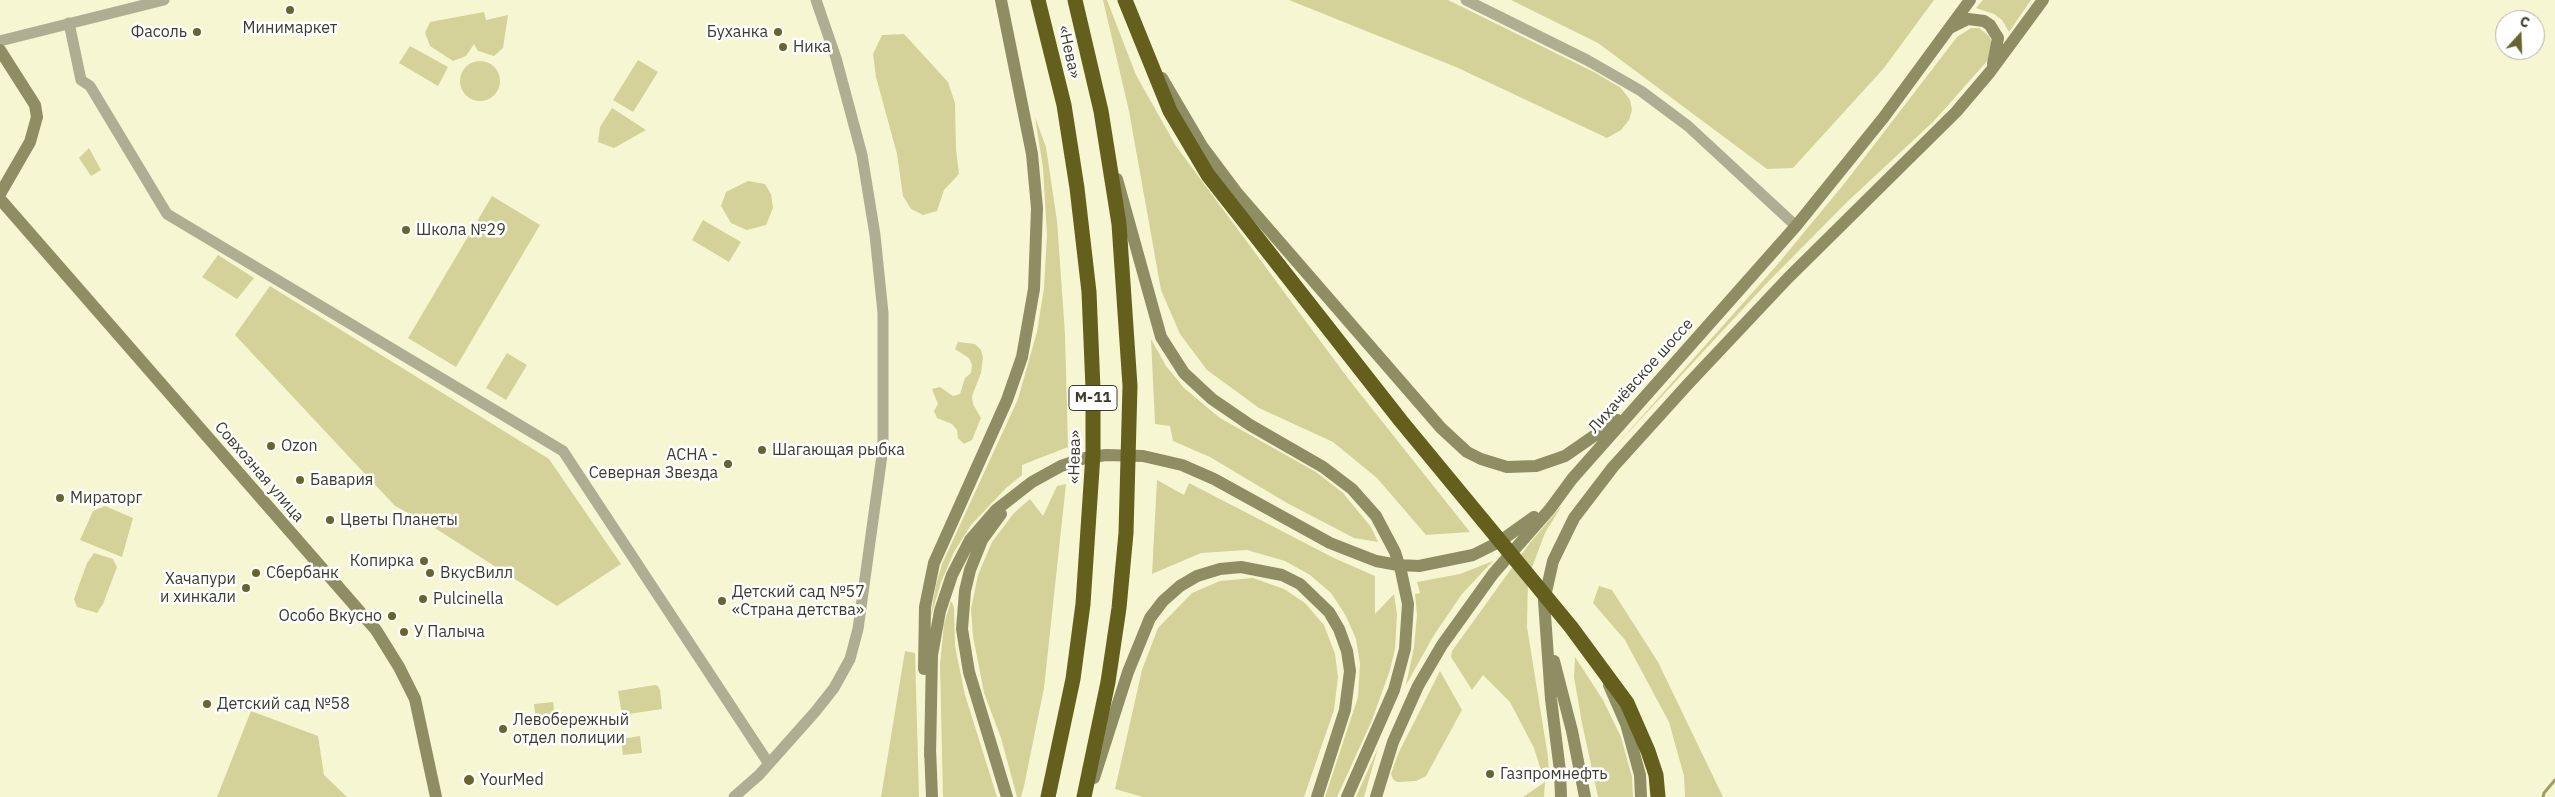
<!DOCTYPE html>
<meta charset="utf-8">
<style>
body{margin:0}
#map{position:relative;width:2555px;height:797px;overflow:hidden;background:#f7f6d2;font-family:"IBM Plex Sans",sans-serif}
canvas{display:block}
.north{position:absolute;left:2495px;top:10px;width:50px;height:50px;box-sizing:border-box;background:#fff;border:1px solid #b1b1ab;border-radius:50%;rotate:20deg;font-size:14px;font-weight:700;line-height:20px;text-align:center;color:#3d3c2e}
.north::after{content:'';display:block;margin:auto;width:18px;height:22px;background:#676430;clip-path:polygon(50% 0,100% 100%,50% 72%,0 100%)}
</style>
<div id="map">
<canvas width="2555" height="797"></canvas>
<div class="north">С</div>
</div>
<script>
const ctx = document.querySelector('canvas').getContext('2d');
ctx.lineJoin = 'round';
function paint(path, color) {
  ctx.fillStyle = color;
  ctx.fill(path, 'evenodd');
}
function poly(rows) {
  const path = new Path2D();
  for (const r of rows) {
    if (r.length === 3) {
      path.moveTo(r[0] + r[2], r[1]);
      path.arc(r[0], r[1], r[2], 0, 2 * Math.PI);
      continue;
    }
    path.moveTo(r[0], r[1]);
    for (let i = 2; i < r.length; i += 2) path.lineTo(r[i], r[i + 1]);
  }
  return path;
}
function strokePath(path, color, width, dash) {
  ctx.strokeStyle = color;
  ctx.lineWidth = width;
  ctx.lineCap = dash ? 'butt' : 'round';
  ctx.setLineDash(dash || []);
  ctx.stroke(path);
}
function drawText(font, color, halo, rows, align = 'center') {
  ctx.font = font + ' "IBM Plex Sans",sans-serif';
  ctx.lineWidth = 5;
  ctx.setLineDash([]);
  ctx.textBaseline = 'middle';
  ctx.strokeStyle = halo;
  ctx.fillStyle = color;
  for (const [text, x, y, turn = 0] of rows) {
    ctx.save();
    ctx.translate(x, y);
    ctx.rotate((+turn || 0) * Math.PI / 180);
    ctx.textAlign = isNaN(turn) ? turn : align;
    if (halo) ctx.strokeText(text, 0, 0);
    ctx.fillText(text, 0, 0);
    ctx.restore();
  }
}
paint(poly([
 [1103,0,1107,0,1136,75,1176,146,1350,381,1470,532,1426,535,1377,478,1333,442,1259,408,1207,370,1180,334,1161,290,1129,111],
 [1289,0,1448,0,1594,72,1621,88,1630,100,1632,110,1629,120,1621,130,1607,138,1456,67],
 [1511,0,1934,0,1884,68,1793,168,1767,169,1598,43],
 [1983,0,2031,0,2009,32,2002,20,1994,14,1976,8],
 [484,12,486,20,508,15,503,48,494,56,478,51,474,44,466,56,453,61,430,46,425,33,430,22],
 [1971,28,1979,28,1989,36,1992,42,1988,60,1934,121,1847,202,1766,284,1612,450,1777,265,1844,184,1957,37],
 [904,34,948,82,955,103,956,149,959,174,944,190,937,211,923,215,911,209,903,196,897,154,876,77,873,54,882,35],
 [410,46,448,67,438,86,399,63],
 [638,60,658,72,633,112,613,100],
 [480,81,20],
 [612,108,646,130,614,148,598,142,600,127],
 [1035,117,1046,147,1057,221,1065,334,1068,447,1022,465,1022,475,1006,488,971,525,954,552,941,582,930,620,936,585,942,564,1018,399,1037,332,1044,288,1047,235,1043,168],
 [89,148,101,170,91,176,79,158],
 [748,181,765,184,771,194,773,208,766,225,747,230,731,223,721,206,726,192],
 [492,196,540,225,456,367,408,338],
 [703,220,741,242,729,262,692,240],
 [218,255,254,278,237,299,202,277],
 [270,286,549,459,621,564,557,606,427,523,395,506,235,335],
 [1151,339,1166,366,1184,388,1220,418,1316,472,1343,493,1371,527,1378,542,1354,538,1287,503,1210,457,1173,441,1170,426,1155,424],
 [958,342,975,344,981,350,983,357,981,373,972,396,973,404,981,418,972,440,964,444,958,438,957,430,952,424,937,418,934,411,938,404,932,389,940,387,953,396,960,394,965,378,971,373,972,365,969,358,955,349],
 [507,353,527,365,506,400,486,388],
 [1157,480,1184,495,1189,483,1334,558,1375,576,1375,614,1394,594,1397,614,1395,649,1390,670,1372,720,1337,797,1325,797,1358,697,1360,664,1356,639,1346,616,1331,593,1310,575,1285,561,1247,550,1201,553,1152,574],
 [1066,484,1044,688,1024,786,1021,797,1017,797,1001,738,984,693,973,636,971,609,978,575,992,542,1014,513,1030,499,1043,516,1057,486],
 [1562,505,1545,533,1528,578,1527,627,1548,757,1549,777,1543,777,1534,748,1510,702,1483,675,1472,690,1451,657,1452,651,1529,544],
 [105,506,133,518,122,557,80,540,93,511],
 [94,553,113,559,117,567,103,604,97,613,77,607,74,599,87,563],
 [1493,561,1462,594,1434,635,1406,685,1414,647,1417,615,1415,594,1420,593,1417,582,1460,574],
 [1253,578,1284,589,1305,603,1324,625,1335,654,1338,677,1334,710,1304,797,1143,797,1115,789,1142,670,1158,628,1192,593,1220,581],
 [1599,586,1612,590,1658,662,1723,797,1685,797,1684,776,1669,722,1625,640,1593,603],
 [951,601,954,607,955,646,965,695,997,797,943,797,940,665,944,624],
 [905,651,915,653,919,797,881,797],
 [1575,657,1603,700,1621,737,1632,777,1633,797,1598,797,1582,723,1574,677],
 [1440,671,1462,710,1426,776,1416,781,1397,782,1393,779,1391,774,1398,754],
 [655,685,658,686,660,690,662,709,622,715,618,691],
 [553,702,555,719,536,721,534,704],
 [251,711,318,736,324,775,347,797,217,797],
 [640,736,642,753,623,755,621,739],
 [1378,748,1364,797,1356,797],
 [1545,782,1544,797,1523,797]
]), '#d4d298');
strokePath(poly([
 [2543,797,2544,793,2555,780]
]), '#a19e5c', 3);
strokePath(poly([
 [1466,0,1587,60,1641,91,1688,126,1796,226],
 [69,23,81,80,90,86,167,214,563,451,769,764],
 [0,41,164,0],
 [734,797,759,775,815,712,834,688,850,659,858,629,883,448,883,313,875,235,862,155,836,58,816,0]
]), '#afae92', 11);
strokePath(poly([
 [1950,28,1968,19,1984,21,1990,25,1998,38,1993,64],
 [0,50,35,105,37,117,30,142,0,194],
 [1162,78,1202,146,1238,194,1441,428,1467,452,1481,459,1507,467,1536,466,1565,456,1617,420],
 [1117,179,1161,337,1184,373,1212,399,1250,425,1323,467,1352,489,1376,516,1395,552,1401,571,1408,604,1405,649,1394,690,1347,797],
 [0,199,376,630,399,667,415,699,436,797],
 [1001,514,982,540,970,570,965,591,962,629,969,672,1007,797],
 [1554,661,1572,731,1585,797],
 [924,669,925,607,934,563,1007,400,1022,357,1034,289,1037,208,1032,154,1001,0],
 [1609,685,1626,724,1640,775,1641,797],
 [930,748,932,797],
 [930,756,932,655,940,611,952,575,970,540,996,510,1032,482,1061,466,1085,458,1106,455,1143,456,1182,465,1214,479,1330,543,1376,561,1398,565,1419,566,1473,555,1499,542,1534,517],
 [1094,778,1128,672,1150,618,1163,601,1180,586,1197,576,1220,569,1241,567,1282,575,1300,584,1329,612,1339,629,1347,651,1350,671,1345,710,1317,797],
 [1376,797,1393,742,1418,686,1442,645,1493,574,1550,509,1572,479,1796,226,1884,117,1970,0],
 [1561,797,1560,771,1551,699,1544,601,1553,561,1574,518,1613,467,1689,383,1788,278,1956,112,1990,72,2043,0]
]), '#8f8d63', 12);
strokePath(poly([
 [1038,0,1064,105,1077,188,1089,292,1093,389,1093,454,1083,604,1073,679,1048,797],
 [1075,0,1101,111,1119,224,1130,386,1126,533,1119,608,1108,682,1084,797],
 [1125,0,1170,111,1208,175,1401,421,1571,627,1627,703,1648,751,1656,775,1658,797]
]), '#645f1c', 15);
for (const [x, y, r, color] of [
 [290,10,5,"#676430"],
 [197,32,5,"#676430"],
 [778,32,5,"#676430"],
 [783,47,5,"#676430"],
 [406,230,5,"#676430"],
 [271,446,5,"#676430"],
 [762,450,5,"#676430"],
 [728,464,5,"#676430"],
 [300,480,5,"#676430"],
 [60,498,5,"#676430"],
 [330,520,5,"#676430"],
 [424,561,5,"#676430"],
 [256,573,5,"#676430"],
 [430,573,5,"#676430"],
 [246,588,5,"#676430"],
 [423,599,5,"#676430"],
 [722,601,5,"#676430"],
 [392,616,5,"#676430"],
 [404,632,5,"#676430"],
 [207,704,5,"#676430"],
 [503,729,5,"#676430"],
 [1490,774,5,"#676430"],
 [469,780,6,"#676430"]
]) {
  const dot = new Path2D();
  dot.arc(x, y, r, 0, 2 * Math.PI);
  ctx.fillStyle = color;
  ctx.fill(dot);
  strokePath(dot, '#fff', 2);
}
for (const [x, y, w] of [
 [1093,398,48]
]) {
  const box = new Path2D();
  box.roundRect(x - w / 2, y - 12.5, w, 25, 4);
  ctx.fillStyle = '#fff';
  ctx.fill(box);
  strokePath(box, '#3d3c2e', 1);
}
drawText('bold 15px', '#3d3c2e', null, [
 ["М-11",1093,398]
]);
drawText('16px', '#3d3c2e', '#fff', [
 ["Минимаркет",290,28,"center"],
 ["Фасоль",187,32,"right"],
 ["Буханка",768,32,"right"],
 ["Ника",793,47],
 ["Школа №29",416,230],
 ["Ozon",281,446],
 ["Шагающая рыбка",772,450],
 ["АСНА -",718,455,"right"],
 ["Северная Звезда",718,473,"right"],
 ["Бавария",310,480],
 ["Мираторг",70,498],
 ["Цветы Планеты",340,520],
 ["Копирка",414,561,"right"],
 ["Сбербанк",266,573],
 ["ВкусВилл",440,573],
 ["Хачапури",236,579,"right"],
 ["и хинкали",236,597,"right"],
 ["Детский сад №57",732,592],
 ["«Страна детства»",732,610],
 ["Pulcinella",433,599],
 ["Особо Вкусно",382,616,"right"],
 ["У Палыча",414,632],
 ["Детский сад №58",217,704],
 ["Левобережный",513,720],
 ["отдел полиции",513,738],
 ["Газпромнефть",1500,774],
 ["YourMed",480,780]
], 'left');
drawText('16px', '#3d3c2e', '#fff', [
 ["«Нева»",1069,52,77],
 ["Лихачёвское шоссе",1641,376,-48],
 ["«Нева»",1075,457,-89],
 ["Совхозная улица",259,472,49]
]);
</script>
